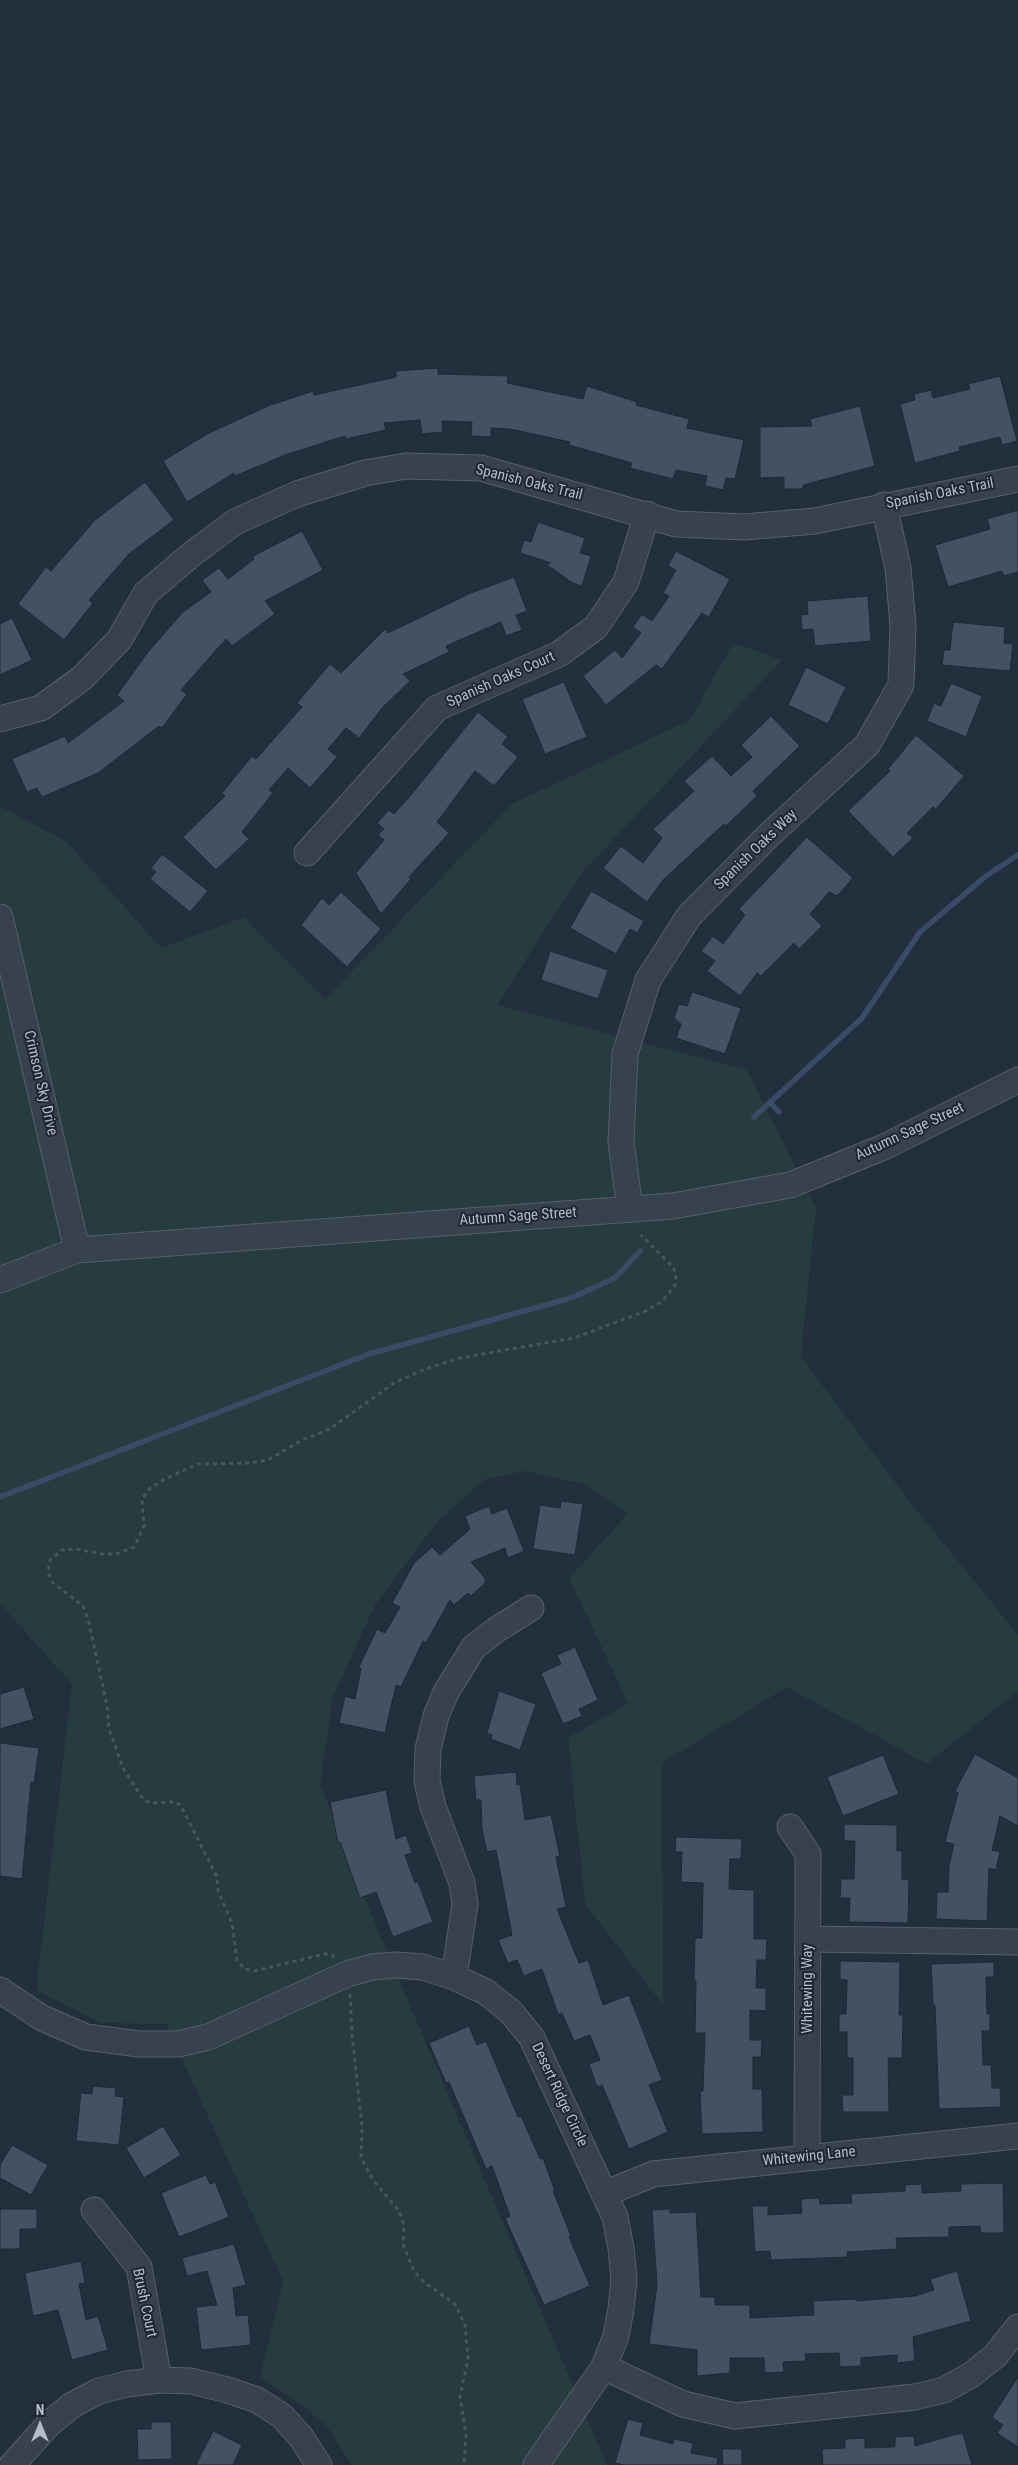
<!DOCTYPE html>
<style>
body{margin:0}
#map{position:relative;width:1018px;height:2465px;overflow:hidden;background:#242f3e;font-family:"Roboto Condensed",sans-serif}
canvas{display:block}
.north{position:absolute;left:15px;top:2400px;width:50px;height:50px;-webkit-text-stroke:4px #1d2633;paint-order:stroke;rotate:0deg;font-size:14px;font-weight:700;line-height:20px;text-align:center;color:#b4bcc9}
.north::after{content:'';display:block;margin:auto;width:18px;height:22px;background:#b4bcc9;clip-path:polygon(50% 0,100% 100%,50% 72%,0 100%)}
</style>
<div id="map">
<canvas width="1018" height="2465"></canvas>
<div class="north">N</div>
</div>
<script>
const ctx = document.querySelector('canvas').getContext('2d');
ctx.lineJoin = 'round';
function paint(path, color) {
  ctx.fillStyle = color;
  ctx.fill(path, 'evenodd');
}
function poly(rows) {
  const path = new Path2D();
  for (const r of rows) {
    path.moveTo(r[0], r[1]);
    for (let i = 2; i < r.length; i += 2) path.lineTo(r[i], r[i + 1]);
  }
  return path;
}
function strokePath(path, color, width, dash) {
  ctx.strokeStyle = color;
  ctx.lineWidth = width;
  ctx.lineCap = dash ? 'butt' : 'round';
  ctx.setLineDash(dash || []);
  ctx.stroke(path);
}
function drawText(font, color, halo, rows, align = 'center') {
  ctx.font = font + ' "Roboto Condensed",sans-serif';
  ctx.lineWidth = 4;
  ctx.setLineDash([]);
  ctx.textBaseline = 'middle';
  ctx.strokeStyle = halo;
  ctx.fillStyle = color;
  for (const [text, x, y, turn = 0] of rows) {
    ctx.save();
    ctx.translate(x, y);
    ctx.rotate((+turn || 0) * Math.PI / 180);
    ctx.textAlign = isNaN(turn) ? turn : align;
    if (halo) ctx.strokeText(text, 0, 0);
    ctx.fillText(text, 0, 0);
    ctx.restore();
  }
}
paint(poly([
 [733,643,782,660,580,875,497,1005,747,1070,816,1208,801,1357,907,1498,1018,1635,1018,1691,927,1764,787,1687,662,1763,663,2005,585,1904,568,1738,628,1703,569,1578,628,1514,584,1484,525,1471,485,1479,437,1522,375,1605,333,1697,320,1784,384,1945,607,2465,352,2465,328,2428,302,2405,260,2377,283,2281,166,2024,102,2023,36,1990,72,1684,0,1604,0,806,67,842,161,948,244,917,325,999,512,804,690,720]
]), '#263c3f');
strokePath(poly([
 [770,1102,779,1112],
 [754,1117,862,1018,920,932,986,876,1018,855],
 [0,1497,369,1354,571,1298,615,1278,640,1251]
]), '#394c67', 5.5);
const building = poly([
 [438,368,438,374,508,376,507,383,583,399,587,386,637,402,636,405,689,419,687,428,744,440,735,479,726,478,723,490,705,486,707,476,676,470,673,479,630,468,632,463,569,445,570,442,510,429,491,428,491,437,471,436,472,422,442,421,443,432,422,434,420,420,384,423,386,430,346,439,345,436,285,455,235,476,234,473,187,502,163,461,207,434,268,406,313,391,314,395,396,377,396,371,438,368],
 [1000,376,1017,441,1002,445,1000,437,959,447,960,451,915,463,900,404,915,400,914,394,931,390,933,398,970,389,968,384,1000,376],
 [860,406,875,466,803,485,803,489,784,489,784,477,760,478,760,427,812,426,810,419,860,406],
 [145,482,174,520,129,554,89,600,93,603,64,640,18,604,46,567,51,571,95,520,145,482],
 [1018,510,1018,572,1004,576,1002,571,948,587,935,545,990,529,987,519,1018,510],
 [538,522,585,538,580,553,591,556,582,586,571,582,546,564,551,563,520,553,524,540,531,542,538,522],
 [302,531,323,570,265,601,275,614,232,646,226,639,181,690,187,694,162,728,159,726,98,773,42,797,37,788,27,792,12,759,65,736,68,743,124,701,117,695,148,652,183,612,211,592,202,580,219,568,228,579,254,559,253,556,302,531],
 [676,551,730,579,709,617,702,613,662,669,656,665,606,705,583,676,615,650,622,658,641,633,633,627,642,614,652,621,669,596,663,593,676,570,668,566,676,551],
 [514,577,527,611,516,615,522,630,506,636,501,622,446,646,449,652,403,674,410,681,382,708,359,738,346,728,328,749,337,757,310,788,288,768,269,790,273,793,242,832,249,839,216,870,183,837,225,796,222,793,252,756,256,759,302,707,297,703,330,664,341,673,385,629,388,633,471,593,514,577],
 [868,596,871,641,815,646,813,629,802,630,801,615,808,614,807,601,868,596],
 [12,618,32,660,0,675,0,624,12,618],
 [953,622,1005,627,1004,643,1013,644,1010,671,942,665,944,650,950,650,953,622],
 [806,667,846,687,828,724,788,705,806,667],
 [564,682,587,737,545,754,522,699,564,682],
 [951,683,982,696,966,737,927,721,934,703,941,706,951,683],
 [478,712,508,737,502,744,518,757,494,786,475,771,437,822,449,833,409,877,411,879,381,914,356,873,384,840,378,835,384,829,377,823,389,810,394,814,411,795,478,712],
 [771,716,800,746,753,791,757,796,726,826,724,824,664,879,647,902,603,868,621,846,643,863,662,838,653,829,694,791,684,781,712,756,731,776,752,757,741,745,771,716],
 [916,735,964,776,936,809,933,807,907,833,913,838,893,857,848,811,890,771,888,769,916,735],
 [807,837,853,878,837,896,829,892,810,914,822,926,799,949,794,943,761,976,757,973,740,996,707,971,715,961,701,951,713,936,723,944,745,915,739,909,807,837],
 [162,854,208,891,190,912,150,879,156,872,151,868,162,854],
 [591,891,644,921,637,933,630,929,616,954,570,928,591,891],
 [341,892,381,929,347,967,301,925,322,898,329,905,341,892],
 [550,951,608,970,598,999,541,980,550,951],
 [692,992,741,1008,725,1054,676,1038,681,1024,674,1018,679,1004,687,1006,692,992],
 [561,1501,583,1504,575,1555,533,1549,540,1505,560,1508,561,1501],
 [489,1506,492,1514,507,1508,524,1551,508,1558,505,1548,471,1562,485,1578,485,1583,471,1596,468,1593,454,1605,450,1600,426,1643,423,1641,401,1687,396,1685,385,1733,339,1723,345,1696,355,1699,361,1669,359,1667,377,1629,385,1633,400,1607,392,1603,414,1563,432,1547,440,1555,470,1529,465,1516,489,1506],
 [575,1647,598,1700,579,1709,582,1716,563,1724,541,1673,561,1664,557,1655,575,1647],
 [24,1687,34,1719,0,1729,0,1694,24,1687],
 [499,1691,536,1704,520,1750,491,1739,492,1735,487,1733,499,1691],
 [0,1743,39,1748,34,1783,31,1782,22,1879,0,1876,0,1743],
 [975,1754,1018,1778,1018,1826,1000,1816,992,1850,1000,1852,996,1870,989,1868,987,1921,936,1919,937,1892,948,1892,949,1866,954,1844,945,1842,958,1793,955,1791,975,1754],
 [883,1755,899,1794,843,1816,827,1777,883,1755],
 [516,1772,517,1785,520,1784,525,1820,551,1815,560,1856,556,1857,566,1907,557,1909,579,1963,588,1960,603,2005,629,1995,662,2080,649,2085,668,2132,629,2149,602,2085,597,2087,589,2064,600,2060,590,2035,574,2041,562,2013,558,2014,542,1969,524,1976,517,1960,508,1963,498,1940,512,1935,496,1850,487,1852,482,1829,481,1800,476,1800,474,1776,516,1772],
 [386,1790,396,1839,406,1835,412,1853,405,1855,415,1883,418,1882,433,1922,393,1937,376,1892,360,1898,340,1842,338,1843,330,1802,386,1790],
 [844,1824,897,1825,897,1851,902,1851,902,1879,909,1880,908,1923,849,1922,850,1898,840,1898,841,1879,854,1879,855,1841,844,1841,844,1824],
 [676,1837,742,1839,741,1859,730,1859,729,1889,754,1890,754,1939,767,1939,766,1960,757,1960,756,1988,766,1988,766,2011,750,2010,750,2040,762,2040,761,2057,753,2057,753,2089,762,2089,763,2132,702,2134,700,2091,703,2091,705,2033,695,2033,696,1981,694,1981,695,1938,702,1938,703,1883,681,1882,682,1852,675,1852,676,1837],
 [840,1961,900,1962,899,2015,903,2015,902,2058,888,2058,889,2112,843,2112,842,2095,853,2095,853,2058,847,2058,847,2032,839,2032,839,2014,846,2014,847,1980,840,1979,840,1961],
 [994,1962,994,1977,986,1977,987,2014,990,2014,990,2031,982,2031,983,2065,991,2065,992,2088,1000,2088,1001,2107,939,2109,935,2005,933,2005,931,1964,994,1962],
 [469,2026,477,2045,486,2041,518,2117,521,2116,540,2159,543,2158,555,2191,553,2191,571,2236,569,2237,590,2286,544,2305,505,2218,510,2216,492,2166,486,2169,449,2082,446,2083,429,2043,469,2026],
 [93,2086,116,2088,115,2096,124,2097,119,2145,76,2141,81,2093,92,2094,93,2086],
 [163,2126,181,2155,144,2178,126,2148,163,2126],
 [12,2145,48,2165,31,2195,0,2178,0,2165,12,2145],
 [206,2175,210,2184,215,2182,229,2217,179,2237,161,2193,206,2175],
 [1003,2183,1004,2233,981,2233,980,2226,949,2227,949,2237,896,2238,897,2249,847,2252,848,2257,771,2260,770,2251,755,2252,752,2206,768,2206,768,2215,802,2213,801,2199,819,2198,820,2204,852,2203,851,2194,905,2191,905,2185,922,2184,922,2193,961,2191,961,2184,1003,2183],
 [0,2209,37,2209,37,2229,20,2229,20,2249,0,2249,0,2209],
 [670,2209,670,2213,696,2212,701,2297,715,2297,715,2305,750,2305,750,2318,814,2315,813,2301,857,2299,857,2301,915,2296,934,2290,930,2279,957,2271,971,2321,913,2337,915,2361,897,2363,897,2355,861,2358,861,2366,840,2367,839,2353,805,2354,806,2361,783,2362,784,2372,765,2373,764,2358,730,2358,730,2373,697,2376,697,2350,649,2344,657,2285,652,2210,670,2209],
 [234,2244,246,2285,233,2288,236,2316,248,2315,251,2345,201,2350,196,2307,217,2305,207,2271,187,2276,182,2258,234,2244],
 [81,2261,85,2283,79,2284,86,2320,98,2316,108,2350,72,2360,58,2310,33,2316,25,2273,81,2261],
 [1018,2377,1018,2447,997,2433,1003,2425,992,2417,1018,2377],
 [628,2419,643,2423,640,2435,673,2444,674,2439,693,2443,691,2453,718,2458,717,2465,624,2465,615,2463,628,2419],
 [151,2422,171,2422,172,2459,138,2460,137,2429,151,2429,151,2422],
 [213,2431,242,2445,233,2465,196,2465,213,2431],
 [957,2434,963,2434,972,2465,823,2465,822,2449,845,2448,845,2439,865,2438,865,2448,895,2447,895,2437,914,2436,915,2446,957,2434],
 [722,2449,742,2449,742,2465,723,2465,722,2449]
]);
paint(building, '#455162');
strokePath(building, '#1f2835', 1);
const minor = poly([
 [0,719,41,708,82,678,119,640,146,593,192,554,235,522,297,494,365,473,406,466,481,468,676,524,744,527,815,521,1018,479],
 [307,853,437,708,559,654,596,627,626,582,647,514],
 [0,917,77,1250],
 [630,1209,621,1142,625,1054,648,980,689,916,769,835,867,745,901,685,903,625,898,568,884,505],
 [0,1280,77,1250,673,1206,790,1185,884,1147,1018,1080],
 [790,1827,808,1854,807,2156],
 [808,1939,1018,1942],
 [454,1977,465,1904,462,1883,433,1807,427,1781,428,1749,436,1716,446,1692,474,1647,496,1630,531,1608],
 [0,1990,42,2018,86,2037,139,2044,178,2044,208,2037,347,1974,372,1967,396,1965,423,1967,454,1977,486,1992,511,2012,532,2038,615,2217,621,2248,624,2279,621,2309,616,2336,604,2367,536,2465],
 [604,2194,653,2174,1018,2136],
 [94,2210,139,2267,159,2380],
 [604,2367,683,2404,735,2416,915,2397,944,2390,971,2375,995,2356,1018,2327],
 [12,2465,49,2424,72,2405,99,2391,127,2384,159,2380,191,2381,228,2390,257,2400,282,2416,301,2437,319,2465]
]);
strokePath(minor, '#565f6c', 27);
strokePath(poly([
 [334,1958,332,1955,325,1954,254,1971,245,1969,237,1960,232,1923,218,1891,217,1877,181,1806,176,1802,150,1803,143,1799,123,1768,109,1729,107,1705,88,1619,83,1606,53,1583,48,1572,50,1560,62,1550,76,1549,102,1554,116,1554,134,1547,144,1526,142,1499,150,1488,165,1479,198,1464,249,1463,268,1460,302,1440,330,1429,394,1383,425,1369,460,1358,574,1338,646,1311,661,1302,669,1293,675,1285,676,1274,673,1267,641,1235],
 [350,1994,352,2034,362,2127,361,2158,373,2180,399,2211,404,2225,403,2244,414,2271,425,2283,455,2304,465,2325,468,2359,460,2396,466,2436,464,2465]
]), '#44595c', 3, [4, 4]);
strokePath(minor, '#38414e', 25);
drawText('15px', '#b4bcc9', '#1d2633', [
 ["Spanish Oaks Trail",529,483,14],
 ["Spanish Oaks Trail",940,494,-11],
 ["Spanish Oaks Court",501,680,-24],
 ["Spanish Oaks Way",756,850,-44],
 ["Crimson Sky Drive",40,1083,77],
 ["Autumn Sage Street",910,1132,-25],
 ["Autumn Sage Street",518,1217,-4],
 ["Whitewing Way",808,1989,-90],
 ["Desert Ridge Circle",559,2095,65],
 ["Whitewing Lane",809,2157,-6],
 ["Brush Court",144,2303,78]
]);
</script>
